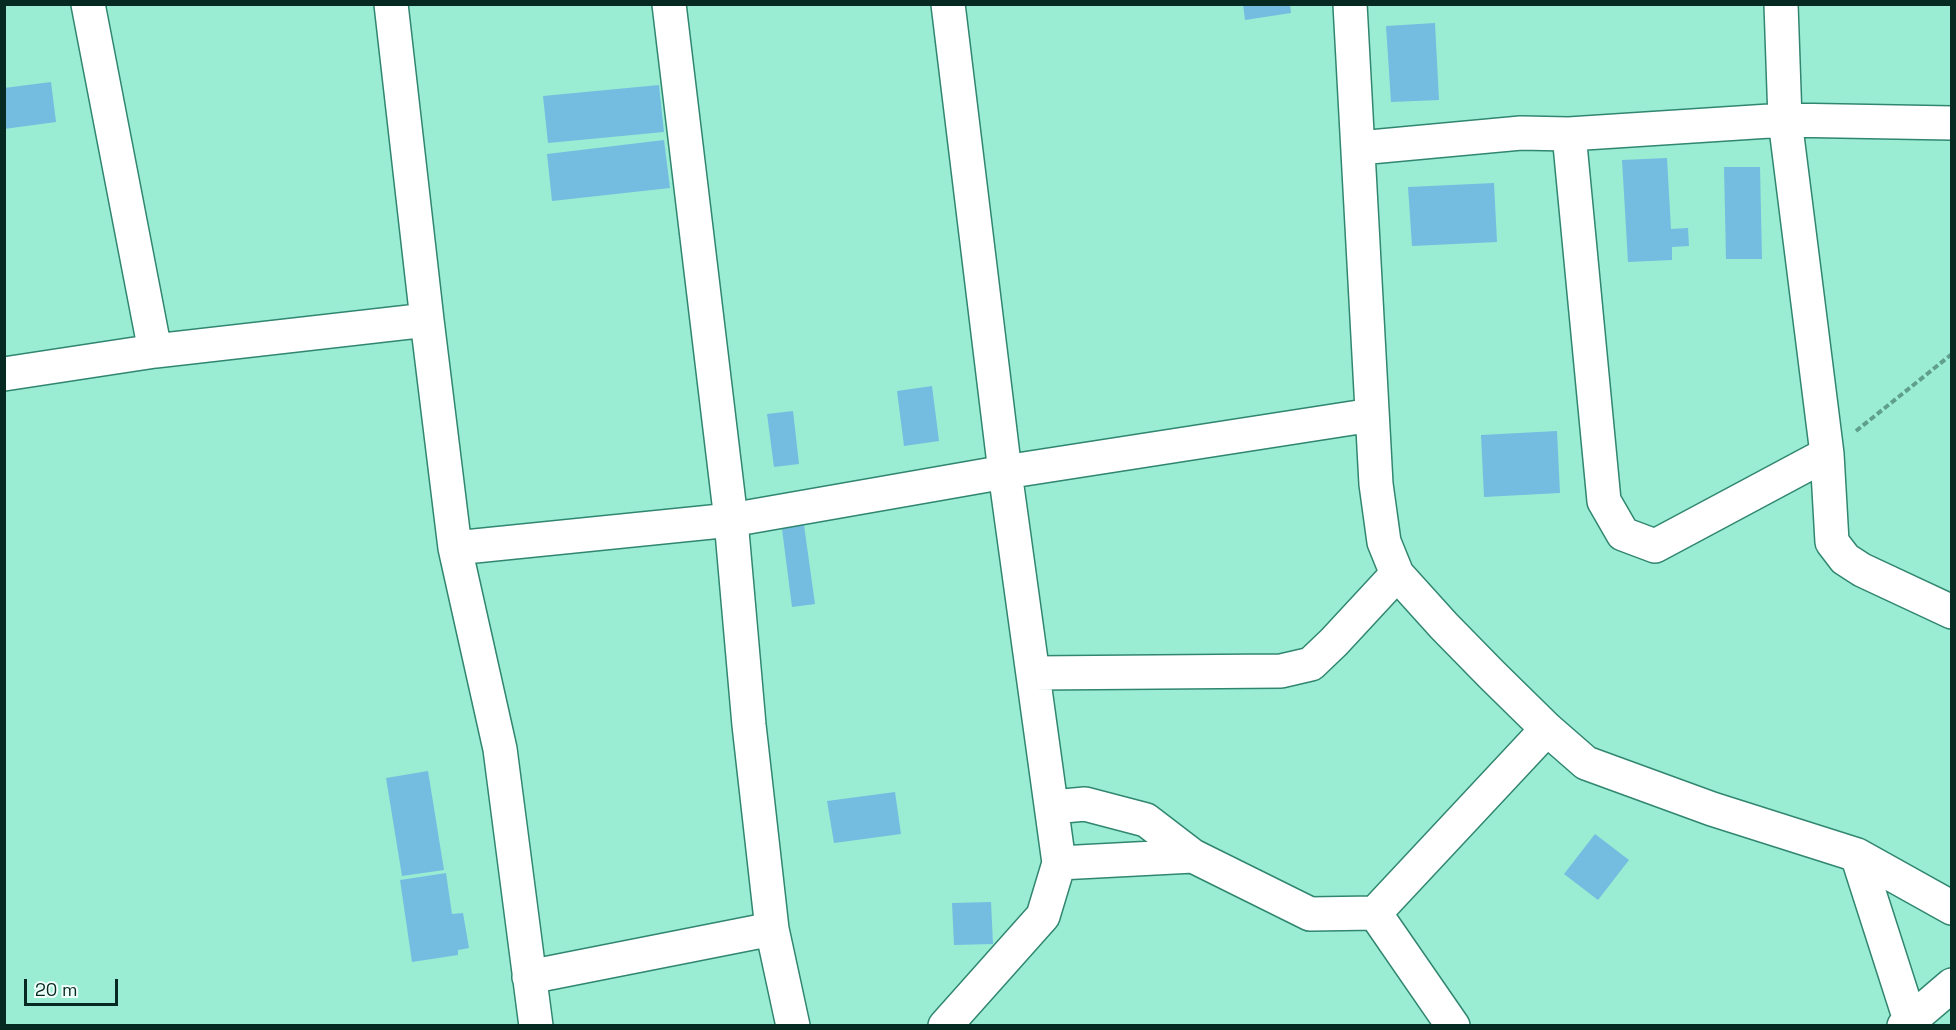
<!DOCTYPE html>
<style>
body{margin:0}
#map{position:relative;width:1956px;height:1030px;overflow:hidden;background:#9aedd3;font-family:"Space Grotesk",sans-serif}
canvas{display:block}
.frame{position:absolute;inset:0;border:6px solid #062a21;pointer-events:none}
.scale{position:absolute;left:24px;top:979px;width:94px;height:27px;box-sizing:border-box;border:3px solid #062a21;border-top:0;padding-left:8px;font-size:18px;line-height:21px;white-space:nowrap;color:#062a21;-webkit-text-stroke:4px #effef9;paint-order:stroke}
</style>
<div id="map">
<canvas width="1956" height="1030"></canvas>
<div class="frame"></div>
<div class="scale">20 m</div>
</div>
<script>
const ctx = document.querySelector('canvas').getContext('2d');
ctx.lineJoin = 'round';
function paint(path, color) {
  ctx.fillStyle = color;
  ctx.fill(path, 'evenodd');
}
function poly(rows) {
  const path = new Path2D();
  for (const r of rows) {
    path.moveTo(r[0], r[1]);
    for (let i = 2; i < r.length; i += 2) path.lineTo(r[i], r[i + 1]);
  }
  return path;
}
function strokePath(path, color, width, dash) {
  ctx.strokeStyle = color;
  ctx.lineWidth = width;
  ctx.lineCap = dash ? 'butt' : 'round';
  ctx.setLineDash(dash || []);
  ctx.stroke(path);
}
paint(poly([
 [1243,4,1290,4,1291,13,1245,20],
 [1435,23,1439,100,1391,102,1386,26],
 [51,82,56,122,4,129,4,88],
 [659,85,664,132,548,143,543,96],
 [664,140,670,188,552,201,547,154],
 [1667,158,1671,229,1688,228,1689,246,1672,247,1672,260,1628,262,1622,160],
 [1724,167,1760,167,1762,259,1726,259],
 [1494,183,1497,242,1412,246,1408,187],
 [932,386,939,441,904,446,897,391],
 [793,411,799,464,774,467,767,414],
 [1557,431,1560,493,1484,497,1481,435],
 [803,518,815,604,792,607,781,521],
 [428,771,444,870,402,876,386,778],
 [895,792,901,834,834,843,827,801],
 [1595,834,1629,860,1598,900,1564,874],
 [446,873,452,914,463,913,469,948,458,950,458,955,412,962,400,880],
 [991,902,993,944,954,945,952,903]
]), '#75bce1');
const minor = poly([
 [88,4,155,351],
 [391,4,427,320,455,548,500,749,536,1026],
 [669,4,731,520,749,725,772,929,793,1026],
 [1350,4,1376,484,1384,542,1397,574,1444,626,1492,675,1547,729,1586,763,1712,809,1857,855,1952,908],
 [1781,4,1785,120,1827,454,1832,542,1845,559,1862,570,1952,612],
 [1569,134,1604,501,1623,534,1655,546,1827,454],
 [1359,148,1521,133,1569,134,1785,120,1952,123],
 [4,374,155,351,427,320],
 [455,548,731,520,1005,472,1372,415],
 [1034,673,1281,671,1311,664,1334,642,1397,574],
 [1053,807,1085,804,1146,820,1193,856,1310,914,1375,913,1547,729],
 [1857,855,1910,1020],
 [1059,863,1193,856],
 [1375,913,1453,1026],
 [529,977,772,929],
 [945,1026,1043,916,1059,863,1005,472,948,4],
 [1904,1026,1952,985]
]);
strokePath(minor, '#318670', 36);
strokePath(poly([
 [1856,431,1952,354]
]), '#5f9f8c', 4, [6, 3]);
strokePath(minor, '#fff', 33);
</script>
